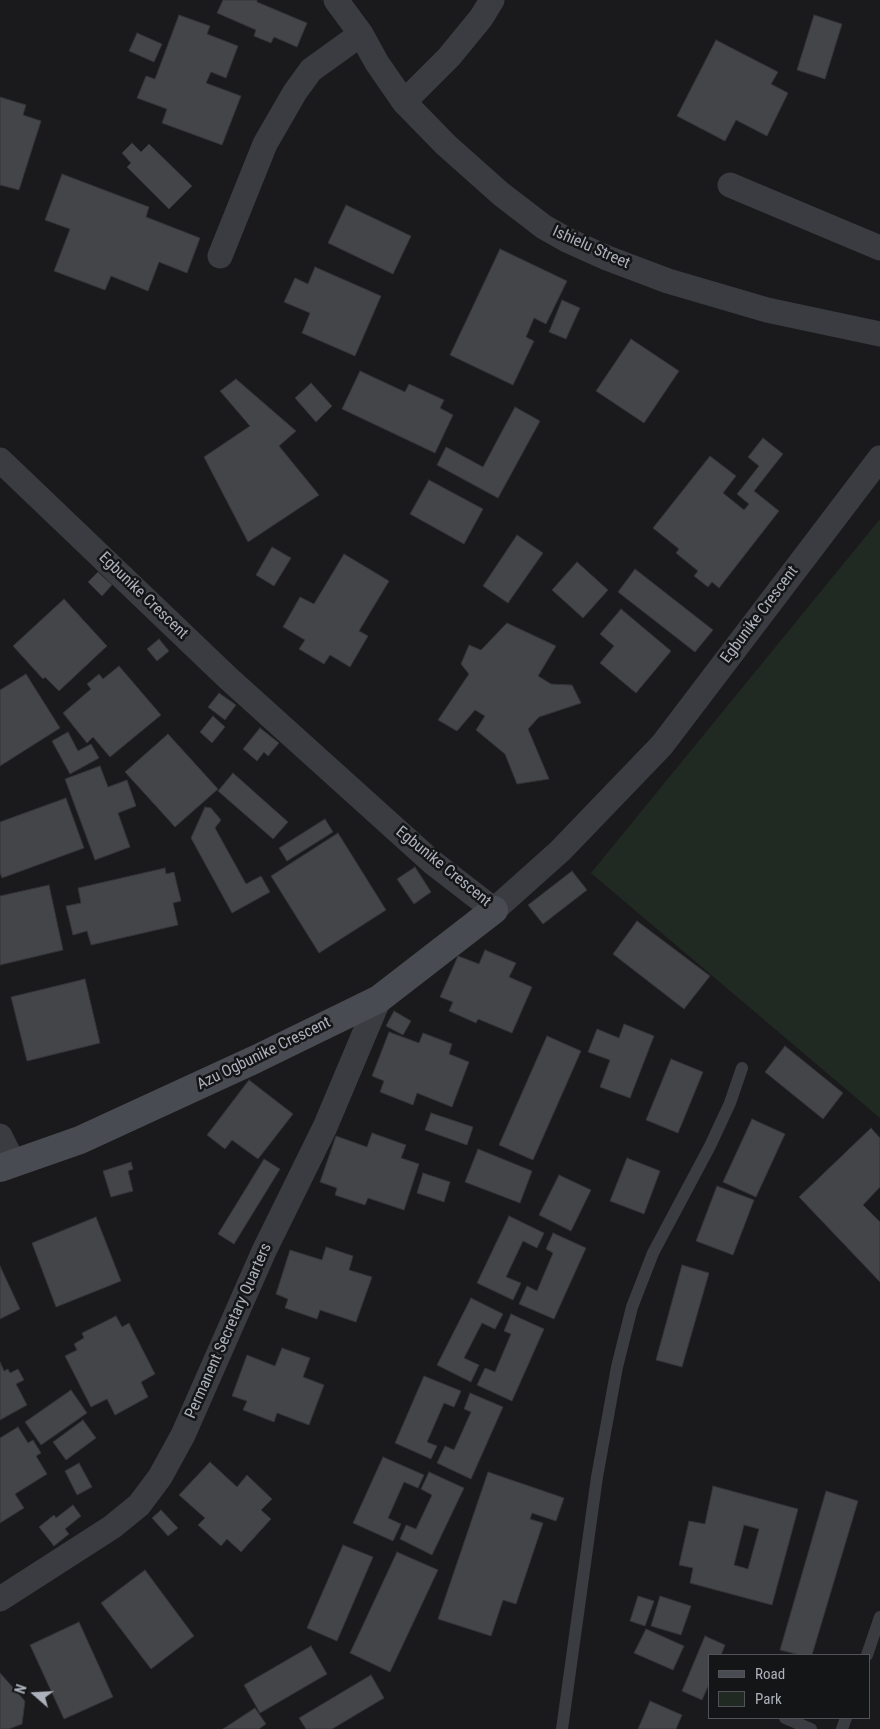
<!DOCTYPE html>
<style>
body{margin:0}
#map{position:relative;width:880px;height:1729px;overflow:hidden;background:#1a1a1c;font-family:"Roboto Condensed",sans-serif}
canvas{display:block}
.legend{position:absolute;left:708px;top:1654px;width:162px;height:65px;box-sizing:border-box;background:#141517;border:1px solid #515359;margin:0;padding:6px 9px;list-style:none;font-size:15px;color:#acb1bc}
.legend li{display:flex;align-items:center;gap:10px;height:25px}
.legend b{width:25px;border:1px solid #515359}
.north{position:absolute;left:10px;top:1669px;width:50px;height:50px;-webkit-text-stroke:4px #141517;paint-order:stroke;rotate:289deg;font-size:14px;font-weight:700;line-height:20px;text-align:center;color:#acb1bc}
.north::after{content:'';display:block;margin:auto;width:18px;height:22px;background:#acb1bc;clip-path:polygon(50% 0,100% 100%,50% 72%,0 100%)}
</style>
<div id="map">
<canvas width="880" height="1729"></canvas>
<ul class="legend">
<li><b style="height:6px;background:#484b51"></b>Road</li>
<li><b style="height:14px;background:#212a22"></b>Park</li>
</ul>
<div class="north">N</div>
</div>
<script>
const ctx = document.querySelector('canvas').getContext('2d');
ctx.lineJoin = 'round';
function paint(path, color) {
  ctx.fillStyle = color;
  ctx.fill(path, 'evenodd');
}
function poly(rows) {
  const path = new Path2D();
  for (const r of rows) {
    path.moveTo(r[0], r[1]);
    for (let i = 2; i < r.length; i += 2) path.lineTo(r[i], r[i + 1]);
  }
  return path;
}
function strokePath(path, color, width, dash) {
  ctx.strokeStyle = color;
  ctx.lineWidth = width;
  ctx.lineCap = dash ? 'butt' : 'round';
  ctx.setLineDash(dash || []);
  ctx.stroke(path);
}
function drawText(font, color, halo, rows, align = 'center') {
  ctx.font = font + ' "Roboto Condensed",sans-serif';
  ctx.lineWidth = 5;
  ctx.setLineDash([]);
  ctx.textBaseline = 'middle';
  ctx.strokeStyle = halo;
  ctx.fillStyle = color;
  for (const [text, x, y, turn = 0] of rows) {
    ctx.save();
    ctx.translate(x, y);
    ctx.rotate((+turn || 0) * Math.PI / 180);
    ctx.textAlign = isNaN(turn) ? turn : align;
    if (halo) ctx.strokeText(text, 0, 0);
    ctx.fillText(text, 0, 0);
    ctx.restore();
  }
}
paint(poly([
 [880,519,880,1118,591,873]
]), '#212a22');
const building = poly([
 [223,0,257,0,257,2,307,23,297,47,274,37,271,43,254,36,256,30,217,13,223,0],
 [179,15,210,26,207,34,238,46,226,78,211,72,206,83,241,96,222,145,162,123,167,109,137,98,146,76,155,79,179,15],
 [814,15,842,24,825,79,797,70,814,15],
 [137,33,162,44,154,62,129,51,137,33],
 [716,40,778,72,771,84,788,93,767,136,736,120,725,141,677,116,716,40],
 [0,97,26,105,23,115,41,121,19,190,0,185,0,97],
 [132,143,141,152,149,144,192,186,169,209,127,167,131,163,122,153,132,143],
 [62,174,149,207,146,217,200,238,187,273,159,262,148,291,111,276,105,290,54,271,70,229,45,220,62,174],
 [346,205,411,236,393,274,328,243,346,205],
 [500,249,567,281,546,324,534,318,526,337,534,341,513,385,450,355,500,249],
 [315,267,381,296,355,356,302,333,310,313,284,302,295,278,308,284,315,267],
 [562,300,580,308,566,339,549,332,562,300],
 [631,339,679,371,644,423,596,391,631,339],
 [360,371,405,392,409,384,444,400,440,408,453,415,435,453,342,409,360,371],
 [236,379,296,431,279,446,319,495,248,542,204,457,250,426,220,391,236,379],
 [311,383,332,406,316,422,295,398,311,383],
 [515,407,540,421,498,498,437,465,446,447,483,467,515,407],
 [763,438,783,454,754,491,779,511,719,588,712,582,708,587,694,576,698,571,676,553,679,549,653,528,710,456,736,476,723,493,744,510,749,504,737,494,759,466,748,457,763,438],
 [429,480,483,509,464,544,410,514,429,480],
 [517,535,543,553,508,603,483,586,517,535],
 [272,547,291,558,274,586,256,575,272,547],
 [344,554,389,581,359,631,368,636,350,667,330,655,324,664,299,649,305,640,283,627,300,597,314,604,344,554],
 [577,562,608,590,583,618,552,590,577,562],
 [635,569,713,630,695,652,618,592,635,569],
 [98,572,112,585,102,596,88,582,98,572],
 [64,599,107,646,59,691,45,677,43,679,13,646,64,599],
 [621,609,671,651,636,693,600,663,614,646,600,634,621,609],
 [507,623,556,646,538,676,551,684,572,685,581,703,539,717,528,729,549,779,517,784,505,754,476,730,485,716,475,710,457,731,438,720,469,674,461,664,469,645,481,650,507,623],
 [159,639,169,651,157,661,147,649,159,639],
 [119,666,161,715,110,757,93,737,87,743,63,713,91,689,87,684,99,674,103,679,119,666],
 [26,674,60,728,0,766,0,690,26,674],
 [219,693,236,705,225,720,208,707,219,693],
 [213,716,225,727,212,743,200,732,213,716],
 [260,728,279,743,268,756,264,752,257,761,243,749,260,728],
 [68,732,78,751,91,744,99,758,70,774,52,741,68,732],
 [168,734,218,789,175,827,125,772,168,734],
 [100,766,108,787,127,780,136,806,118,813,130,847,95,860,65,779,100,766],
 [233,773,288,822,273,839,218,791,233,773],
 [66,798,84,848,2,878,0,873,0,822,66,798],
 [205,807,211,808,221,820,215,828,246,884,261,876,270,892,232,913,191,838,205,807],
 [325,819,333,832,287,861,279,848,325,819],
 [338,833,386,910,319,953,271,876,338,833],
 [415,867,431,892,414,904,397,879,415,867],
 [165,868,166,874,174,872,181,901,173,903,178,925,91,945,87,931,73,935,66,906,81,903,78,888,165,868],
 [572,871,587,890,543,924,528,905,572,871],
 [49,885,63,950,0,965,0,896,49,885],
 [637,921,710,976,684,1009,613,954,637,921],
 [485,950,516,963,509,977,532,987,512,1033,478,1019,476,1023,449,1011,453,1002,440,997,458,956,479,964,485,950],
 [85,979,100,1043,27,1061,11,997,85,979],
 [394,1011,411,1021,403,1035,386,1026,394,1011],
 [624,1024,654,1036,630,1098,600,1087,610,1060,588,1052,597,1029,619,1038,624,1024],
 [389,1032,419,1043,423,1033,452,1044,449,1054,469,1062,452,1107,417,1093,413,1105,380,1092,384,1081,372,1076,389,1032],
 [547,1036,581,1051,533,1160,499,1145,547,1036],
 [785,1046,843,1093,823,1119,765,1072,785,1046],
 [671,1059,703,1072,678,1133,646,1120,671,1059],
 [249,1080,293,1114,258,1159,232,1140,225,1149,207,1135,249,1080],
 [431,1113,473,1127,467,1145,425,1130,431,1113],
 [752,1119,785,1134,756,1197,723,1182,752,1119],
 [871,1128,880,1138,880,1187,863,1205,880,1222,880,1282,799,1197,871,1128],
 [372,1133,406,1145,401,1158,419,1164,404,1210,368,1198,365,1205,335,1195,337,1188,320,1182,336,1136,367,1147,372,1133],
 [478,1149,532,1171,520,1203,465,1182,478,1149],
 [627,1158,660,1171,644,1214,610,1201,627,1158],
 [264,1159,280,1169,234,1244,218,1234,264,1159],
 [131,1162,133,1169,128,1171,133,1191,111,1197,103,1171,131,1162],
 [423,1173,450,1182,444,1202,417,1193,423,1173],
 [559,1175,591,1190,571,1231,539,1215,559,1175],
 [717,1186,754,1200,733,1255,696,1241,717,1186],
 [509,1216,544,1233,537,1248,523,1241,506,1277,521,1283,513,1300,477,1283,509,1216],
 [96,1217,121,1281,56,1307,32,1243,96,1217],
 [553,1233,586,1248,554,1319,519,1304,527,1286,537,1291,553,1253,546,1249,553,1233],
 [326,1247,353,1256,349,1270,372,1277,356,1322,320,1310,317,1319,285,1308,288,1299,276,1294,290,1250,322,1260,326,1247],
 [682,1265,709,1273,682,1367,656,1360,682,1265],
 [0,1266,20,1309,0,1319,0,1266],
 [471,1298,503,1314,495,1329,482,1323,464,1358,479,1365,471,1382,437,1365,471,1298],
 [511,1314,544,1329,512,1401,477,1385,485,1368,495,1372,511,1334,504,1331,511,1314],
 [116,1316,122,1327,129,1323,155,1374,141,1382,148,1397,115,1415,107,1399,91,1407,65,1356,77,1350,74,1344,84,1338,82,1333,116,1316],
 [282,1348,310,1358,303,1377,324,1385,309,1425,277,1413,274,1422,243,1410,247,1401,232,1396,247,1355,275,1366,282,1348],
 [0,1362,4,1371,8,1369,10,1373,18,1369,24,1380,16,1384,27,1405,0,1420,0,1362],
 [424,1376,461,1391,454,1407,444,1403,427,1442,437,1446,431,1459,395,1443,424,1376],
 [71,1390,87,1413,41,1445,25,1422,71,1390],
 [470,1393,503,1407,471,1479,437,1463,445,1446,454,1450,471,1412,464,1409,470,1393],
 [83,1420,96,1438,66,1460,53,1442,83,1420],
 [18,1427,28,1443,33,1440,41,1453,36,1456,47,1474,15,1494,24,1508,0,1523,0,1438,18,1427],
 [383,1457,424,1475,418,1488,404,1482,388,1518,401,1524,393,1541,353,1523,383,1457],
 [210,1462,237,1487,247,1475,272,1499,261,1510,271,1519,241,1552,227,1539,221,1546,198,1525,205,1518,179,1495,210,1462],
 [79,1463,92,1487,77,1495,65,1471,79,1463],
 [429,1472,464,1488,432,1555,400,1539,406,1525,416,1529,432,1495,421,1489,429,1472],
 [488,1472,564,1498,556,1521,532,1513,530,1519,543,1523,516,1604,503,1600,491,1636,438,1619,488,1472],
 [713,1486,798,1509,772,1605,690,1583,693,1568,679,1565,689,1521,705,1524,713,1486],
 [744,1525,759,1529,748,1569,734,1565,744,1525],
 [826,1491,858,1501,812,1655,800,1655,780,1650,826,1491],
 [73,1505,81,1516,65,1529,69,1534,54,1546,39,1527,54,1515,56,1518,73,1505],
 [161,1510,178,1528,168,1536,152,1518,161,1510],
 [343,1545,373,1557,337,1641,307,1628,343,1545],
 [397,1552,438,1570,390,1672,350,1653,397,1552],
 [145,1570,194,1636,151,1669,101,1603,145,1570],
 [638,1596,654,1601,645,1626,630,1621,638,1596],
 [660,1596,691,1606,681,1635,651,1626,660,1596],
 [79,1622,113,1697,64,1719,30,1645,79,1622],
 [646,1629,684,1646,673,1670,634,1653,646,1629],
 [705,1636,725,1645,721,1655,709,1655,709,1684,702,1700,682,1691,705,1636],
 [311,1646,327,1674,260,1713,244,1685,311,1646],
 [0,1673,25,1701,22,1724,9,1729,0,1729,0,1673],
 [371,1675,384,1698,332,1729,306,1729,299,1718,371,1675],
 [650,1701,682,1715,676,1729,638,1729,650,1701],
 [255,1708,266,1724,259,1729,223,1729,255,1708]
]);
paint(building, '#444549');
strokePath(building, '#343438', 1);
strokePath(poly([
 [867,1655,880,1617],
 [785,1718,811,1729],
 [562,1729,597,1477,617,1367,632,1307,653,1253,710,1146,730,1103,742,1068],
 [842,1729,846,1718]
]), '#3a3c41', 12);
strokePath(poly([
 [336,0,361,34,377,63,404,102,446,145,501,194,544,227,567,240,607,258,668,281,767,310,880,334],
 [404,102,449,57,481,18,492,0],
 [730,185,880,248],
 [220,256,265,144,295,92,311,70,361,34],
 [0,460,228,678,432,862,494,910,560,851,662,745,880,458],
 [0,1136,14,1164],
 [0,1599,112,1527,139,1505,160,1477,183,1435,264,1251,325,1127,379,999]
]), '#3a3c41', 25);
strokePath(poly([
 [0,1168,80,1140,256,1059,379,999,494,910]
]), '#484b51', 28);
drawText('16px', '#acb1bc', '#141517', [
 ["Ishielu Street",591,248,24],
 ["Egbunike Crescent",143,596,44],
 ["Egbunike Crescent",760,615,-53],
 ["Egbunike Crescent",443,867,39],
 ["Azu Ogbunike Crescent",264,1054,-26],
 ["Permanent Secretary Quarters",229,1331,-66]
]);
</script>
